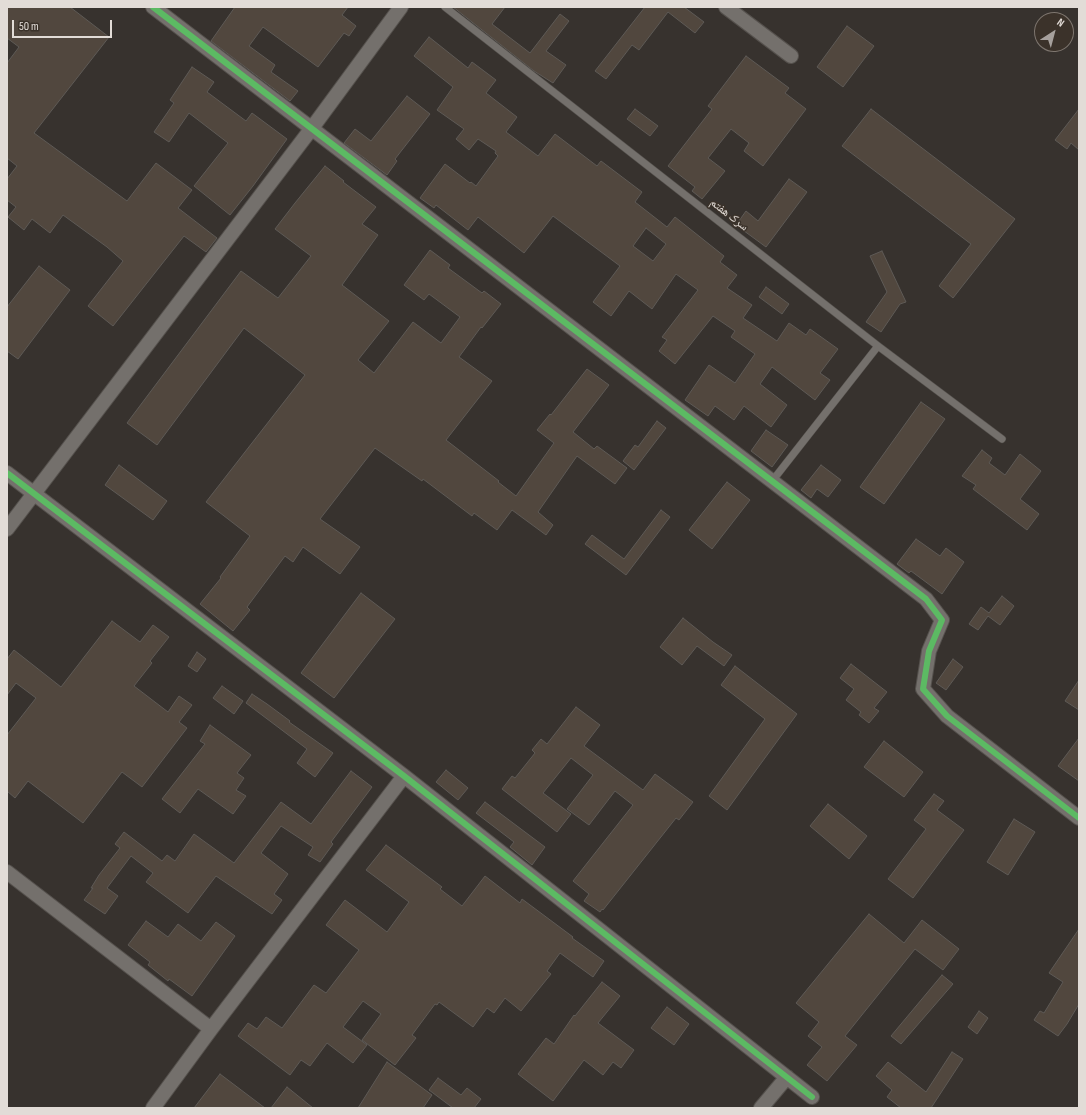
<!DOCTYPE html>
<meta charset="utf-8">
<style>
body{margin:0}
#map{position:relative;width:1086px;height:1115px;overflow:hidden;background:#37322e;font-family:"Sofia Sans Condensed",sans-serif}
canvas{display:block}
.frame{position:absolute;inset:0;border:8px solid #e2dcd7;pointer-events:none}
.north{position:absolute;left:1034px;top:12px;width:40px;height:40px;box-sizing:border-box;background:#3b322a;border:1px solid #7e766f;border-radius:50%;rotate:36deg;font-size:11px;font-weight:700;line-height:16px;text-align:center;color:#e2dcd7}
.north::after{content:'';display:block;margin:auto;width:14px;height:18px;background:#a6a09c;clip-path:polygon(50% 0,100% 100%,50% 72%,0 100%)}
.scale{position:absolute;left:12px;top:20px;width:100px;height:18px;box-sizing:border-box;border:2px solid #e2dcd7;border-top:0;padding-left:5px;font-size:12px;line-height:14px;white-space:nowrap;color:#e2dcd7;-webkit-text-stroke:3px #3b322a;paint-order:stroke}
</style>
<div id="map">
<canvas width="1086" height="1115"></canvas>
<div class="frame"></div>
<div class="north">N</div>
<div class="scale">50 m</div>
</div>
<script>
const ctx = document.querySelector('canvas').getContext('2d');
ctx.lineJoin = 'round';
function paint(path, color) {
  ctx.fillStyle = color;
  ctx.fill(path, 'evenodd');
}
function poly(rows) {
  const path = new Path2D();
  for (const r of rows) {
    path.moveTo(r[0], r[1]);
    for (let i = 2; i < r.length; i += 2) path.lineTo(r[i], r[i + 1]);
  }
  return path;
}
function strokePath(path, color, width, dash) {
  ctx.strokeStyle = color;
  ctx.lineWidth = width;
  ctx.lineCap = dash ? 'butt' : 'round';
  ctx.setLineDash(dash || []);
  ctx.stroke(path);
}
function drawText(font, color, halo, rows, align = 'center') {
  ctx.font = font + ' "Sofia Sans Condensed","Noto Naskh Arabic",sans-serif';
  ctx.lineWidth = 3;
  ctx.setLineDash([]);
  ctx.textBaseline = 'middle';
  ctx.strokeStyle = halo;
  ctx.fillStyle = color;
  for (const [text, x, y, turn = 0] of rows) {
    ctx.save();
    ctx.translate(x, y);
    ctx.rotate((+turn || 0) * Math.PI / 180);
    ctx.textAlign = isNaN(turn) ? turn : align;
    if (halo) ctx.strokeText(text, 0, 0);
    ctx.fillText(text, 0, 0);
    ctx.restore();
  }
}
const building = poly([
 [7,7,70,7,109,37,34,133,127,201,156,163,192,190,178,208,217,238,206,252,184,236,113,326,88,306,123,261,107,247,63,215,50,233,32,219,24,230,8,217,16,207,7,200,7,179,17,166,7,158,7,63,19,47,7,38,7,7],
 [235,7,348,7,342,15,356,26,349,36,344,33,318,67,263,27,249,46,275,65,271,72,298,91,290,101,211,41,235,7],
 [453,7,505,7,492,24,530,53,560,14,569,21,546,51,566,65,553,83,534,71,453,7],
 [645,7,684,7,704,22,695,33,668,12,639,50,632,45,606,79,595,71,645,7],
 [847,26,874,46,843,87,817,67,847,26],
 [429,37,468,68,472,62,496,80,486,93,517,117,506,132,538,156,555,134,597,166,601,161,642,192,635,202,667,227,675,217,724,256,720,262,737,275,727,288,752,305,743,318,777,341,789,323,806,335,810,329,838,349,820,373,830,380,815,400,772,367,760,384,787,405,771,427,744,406,734,420,715,406,708,416,685,400,709,365,735,383,755,354,731,337,735,331,713,316,675,364,659,351,667,340,662,337,698,290,676,274,652,309,629,291,611,316,593,302,620,266,553,216,524,253,478,217,468,230,436,205,434,208,420,198,445,164,470,183,471,182,476,186,498,156,495,153,496,151,478,139,469,150,456,139,464,129,437,110,453,87,414,56,429,37],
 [646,228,666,244,653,261,633,246,646,228],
 [746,56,789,88,785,93,806,109,763,166,744,151,749,143,731,129,708,158,725,171,702,199,692,191,695,187,668,166,712,109,708,106,746,56],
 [192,67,214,82,207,92,246,121,252,113,287,139,253,186,230,215,194,186,228,143,189,113,169,142,154,132,174,103,170,100,192,67],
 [407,96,430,114,395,159,397,161,387,175,344,143,355,129,371,141,407,96],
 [635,109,658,126,650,136,627,119,635,109],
 [871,109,1015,219,953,298,939,286,971,244,842,146,871,109],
 [1079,109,1079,150,1071,143,1067,149,1055,140,1079,109],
 [325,166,344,181,343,182,376,207,362,224,378,235,342,285,389,321,358,360,374,373,413,322,441,343,460,317,429,294,424,300,404,285,430,250,450,265,448,268,482,293,484,291,501,304,482,328,481,327,459,357,492,381,446,440,499,481,498,482,516,496,554,443,537,430,550,414,551,415,587,369,609,385,573,432,594,449,597,446,627,468,615,484,577,456,538,512,553,525,546,535,512,510,497,530,474,513,472,516,423,479,422,481,375,448,320,519,360,547,340,574,303,547,293,562,285,556,247,607,250,610,233,631,200,604,221,578,220,577,250,536,206,502,305,375,244,328,157,445,127,423,241,271,278,298,311,256,275,229,295,203,325,166],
 [789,179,807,192,766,247,736,225,746,211,758,221,789,179],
 [882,251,906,302,900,304,881,332,866,322,887,292,870,256,882,251],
 [39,266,70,290,18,359,7,351,7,307,39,266],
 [766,287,789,304,782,314,759,297,766,287],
 [921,402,945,419,884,504,860,487,921,402],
 [657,421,666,428,634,470,623,461,635,445,638,447,657,421],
 [766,430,788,445,772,467,751,451,766,430],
 [982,450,992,458,989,463,1005,475,1020,454,1041,471,1020,499,1039,514,1027,530,973,489,976,485,962,476,982,450],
 [119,465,167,501,153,520,105,485,119,465],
 [821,465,841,480,828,497,817,489,811,498,801,490,821,465],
 [727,482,750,500,712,549,689,530,727,482],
 [661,510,670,517,626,575,585,544,592,535,624,559,661,510],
 [916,539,940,556,946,548,964,562,942,594,911,571,909,573,897,564,916,539],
 [361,593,395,619,334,698,301,673,361,593],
 [1002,596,1014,606,1000,625,988,616,978,630,969,624,981,607,989,613,1002,596],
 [683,618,713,642,732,655,724,666,697,646,682,665,660,647,683,618],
 [112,621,140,642,153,625,169,637,150,661,152,663,134,686,168,712,179,696,192,705,179,722,187,728,142,787,122,772,83,823,28,781,15,798,7,791,7,735,36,698,16,683,7,695,7,659,14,650,61,687,112,621],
 [197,652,206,659,197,672,188,666,197,652],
 [953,659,963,667,946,690,936,683,953,659],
 [851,664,887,692,874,708,879,711,869,723,859,715,861,712,846,700,854,689,840,678,851,664],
 [735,666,797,714,727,810,709,796,765,719,721,685,735,666],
 [1079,680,1079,710,1065,701,1079,680],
 [222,686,243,701,234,714,213,698,222,686],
 [252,694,267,704,290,721,289,722,333,753,315,777,297,763,307,749,246,703,252,694],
 [576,707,600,725,584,746,643,790,655,774,693,802,679,820,676,818,603,910,602,909,600,912,584,901,589,894,573,881,633,805,615,791,589,825,567,809,593,775,571,758,543,793,571,814,557,832,502,789,512,776,515,778,535,753,532,750,541,739,547,744,576,707],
 [210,725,251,755,237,773,244,778,236,790,246,796,233,814,198,789,180,813,162,799,205,744,200,741,210,725],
 [1079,738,1079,781,1058,766,1079,738],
 [884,741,923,772,904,797,864,767,884,741],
 [446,770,468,788,458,800,436,782,446,770],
 [351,771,372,787,331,842,333,844,320,862,308,855,313,847,281,826,261,853,288,874,274,894,282,900,272,914,216,876,188,913,146,882,153,873,131,856,107,888,118,896,105,914,84,900,93,888,91,888,99,875,120,848,115,844,124,832,162,861,167,855,175,861,194,834,234,863,281,802,311,824,351,771],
 [934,794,944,801,937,810,964,830,913,898,888,879,926,829,914,820,934,794],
 [485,802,545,847,532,865,510,847,514,842,476,813,485,802],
 [828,804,867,836,849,859,810,826,828,804],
 [1014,819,1035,832,1008,875,987,862,1014,819],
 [386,845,442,887,440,889,462,906,485,876,520,903,522,899,573,937,572,938,604,961,593,977,560,953,547,971,551,974,521,1011,505,998,494,1013,487,1008,473,1027,439,1002,437,1005,435,1004,412,1035,416,1038,395,1065,362,1040,381,1014,363,1001,343,1027,367,1045,353,1063,327,1043,310,1066,301,1060,290,1075,238,1036,248,1023,257,1029,266,1017,282,1028,314,985,326,993,359,950,326,925,345,900,387,932,409,902,366,870,386,845],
 [869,914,904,943,922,920,959,949,943,970,915,949,845,1036,857,1045,827,1081,807,1065,822,1047,808,1036,819,1022,796,1003,869,914],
 [146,921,168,937,178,924,201,941,216,922,235,936,192,996,169,979,168,981,148,965,150,962,128,945,146,921],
 [1079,929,1079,1004,1067,1024,1058,1036,1034,1020,1040,1011,1044,1013,1063,982,1049,973,1079,929],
 [942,975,953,984,901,1044,891,1036,942,975],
 [602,982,620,996,598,1023,634,1050,621,1068,613,1062,603,1075,584,1060,553,1101,518,1074,546,1038,554,1044,574,1015,575,1016,602,982],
 [667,1007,689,1024,674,1045,651,1028,667,1007],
 [979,1011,988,1018,977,1034,968,1027,979,1011],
 [952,1052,963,1059,931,1108,901,1108,887,1097,892,1090,876,1076,888,1062,926,1092,952,1052],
 [387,1062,432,1095,423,1108,358,1108,387,1062],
 [220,1074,265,1108,194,1108,220,1074],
 [438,1078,461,1095,467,1088,481,1099,474,1108,453,1108,429,1090,438,1078],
 [287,1087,313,1108,271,1108,287,1087]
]);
paint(building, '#51473e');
strokePath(building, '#5e5a56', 1);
const service = poly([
 [445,7,878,346,1002,439],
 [773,480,878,346]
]);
const minor = poly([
 [153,7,926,599,942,620,929,651,923,689,947,716,1079,818],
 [726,7,791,56],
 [7,473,404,776,812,1097],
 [7,529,312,128,401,7],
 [7,872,211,1029],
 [153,1108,211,1029,404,776],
 [761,1108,787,1077]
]);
strokePath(service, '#55514d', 8);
strokePath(minor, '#55514d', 16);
strokePath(service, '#74706c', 7);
strokePath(minor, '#74706c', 14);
strokePath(poly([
 [153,7,926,599,942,620,929,651,923,689,947,716,1079,818],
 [7,473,404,776,812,1097]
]), '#5cba63', 6);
drawText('12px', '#e2dcd7', '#3b322a', [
 ["سرک هفتم",729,215,38]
]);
</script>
